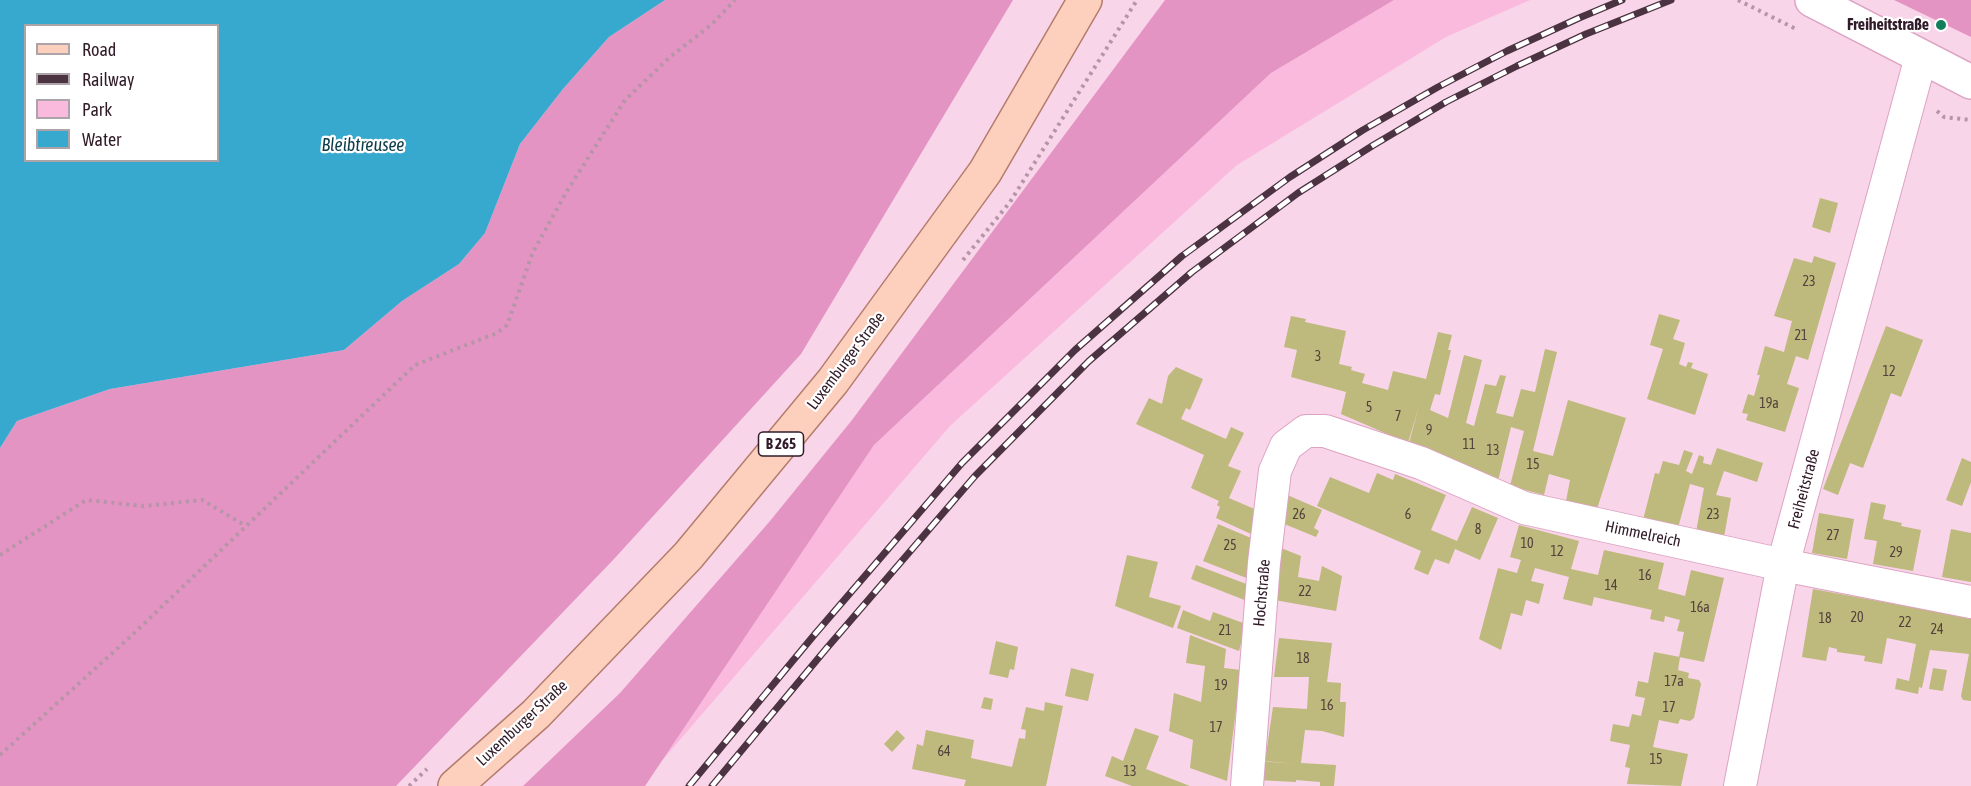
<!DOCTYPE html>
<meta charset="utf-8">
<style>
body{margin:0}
#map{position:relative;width:1971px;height:786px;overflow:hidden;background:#f9d5e9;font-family:"Asap Condensed",sans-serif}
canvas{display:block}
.legend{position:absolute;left:24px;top:24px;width:195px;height:138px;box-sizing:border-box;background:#fff;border:2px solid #ada4a9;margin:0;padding:8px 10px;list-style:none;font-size:18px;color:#311b28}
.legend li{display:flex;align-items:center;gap:12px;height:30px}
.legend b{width:30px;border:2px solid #ada4a9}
</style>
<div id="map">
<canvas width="1971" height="786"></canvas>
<ul class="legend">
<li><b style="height:8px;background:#fdd0bd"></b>Road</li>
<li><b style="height:8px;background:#4b3341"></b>Railway</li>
<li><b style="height:16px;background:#fabade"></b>Park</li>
<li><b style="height:16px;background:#38a9ce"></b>Water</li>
</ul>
</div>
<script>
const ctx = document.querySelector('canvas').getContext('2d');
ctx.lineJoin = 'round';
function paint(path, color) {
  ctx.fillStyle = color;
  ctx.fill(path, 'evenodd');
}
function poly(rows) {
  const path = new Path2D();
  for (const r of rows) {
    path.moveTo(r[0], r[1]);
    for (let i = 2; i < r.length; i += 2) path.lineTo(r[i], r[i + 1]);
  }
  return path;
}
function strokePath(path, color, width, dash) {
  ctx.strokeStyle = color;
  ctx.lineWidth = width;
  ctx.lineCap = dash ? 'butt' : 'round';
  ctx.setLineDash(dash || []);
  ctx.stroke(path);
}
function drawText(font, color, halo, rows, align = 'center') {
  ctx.font = font + ' "Asap Condensed",sans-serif';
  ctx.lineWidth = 4.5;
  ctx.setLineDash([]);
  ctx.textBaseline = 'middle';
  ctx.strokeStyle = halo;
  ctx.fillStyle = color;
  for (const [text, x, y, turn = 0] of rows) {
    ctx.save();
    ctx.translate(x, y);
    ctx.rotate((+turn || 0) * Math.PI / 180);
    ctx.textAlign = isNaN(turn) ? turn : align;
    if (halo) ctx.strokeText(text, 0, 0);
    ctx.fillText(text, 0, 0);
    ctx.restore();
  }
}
paint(poly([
 [1394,0,1530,0,1446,37,1237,165,950,426,660,763,874,445,1271,73]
]), '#fabade');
paint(poly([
 [665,0,1013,0,801,354,614,559,396,786,0,786,0,448,17,421,110,389,344,350,402,301,459,264,485,233,520,144,563,89,609,37],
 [1165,0,1394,0,1271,73,874,445,645,786,523,786,620,693,770,521,852,420],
 [1894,0,1971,0,1971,37]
]), '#e494c3');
paint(poly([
 [0,0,665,0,609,37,563,89,520,144,485,233,459,264,402,301,344,350,110,389,17,421,0,448],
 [26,26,218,26,218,160,26,160]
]), '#38a9ce');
paint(poly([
 [1820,198,1838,203,1830,233,1812,227],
 [1814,256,1836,263,1808,360,1796,356,1787,384,1799,388,1785,432,1746,420,1748,414,1742,413,1748,394,1754,396,1760,375,1757,375,1765,346,1784,352,1792,321,1774,316,1794,258,1812,263],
 [1659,314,1680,320,1673,339,1685,343,1679,364,1686,367,1688,362,1693,363,1691,368,1708,374,1695,415,1647,399,1663,349,1650,345],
 [1291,316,1306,319,1305,322,1346,331,1339,364,1352,367,1351,370,1365,374,1362,383,1388,390,1393,371,1426,379,1438,332,1452,335,1448,350,1451,350,1440,395,1435,394,1430,410,1448,418,1464,355,1482,360,1466,423,1474,426,1485,384,1496,386,1500,375,1506,376,1496,413,1513,417,1521,389,1535,392,1545,349,1557,352,1533,451,1553,456,1568,400,1626,418,1597,509,1566,501,1570,480,1549,474,1544,495,1510,486,1524,431,1511,427,1498,481,1409,443,1419,406,1408,443,1341,414,1346,392,1291,377,1297,350,1284,347],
 [1886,326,1923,340,1901,397,1891,393,1863,468,1850,463,1838,495,1823,489],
 [1176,367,1203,379,1190,410,1186,408,1181,419,1226,439,1231,427,1244,433,1228,466,1241,471,1229,498,1259,511,1251,534,1216,518,1220,507,1217,505,1219,501,1191,488,1204,455,1136,424,1149,398,1162,404,1168,376],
 [1717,448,1763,463,1757,482,1724,471,1716,495,1731,498,1724,537,1696,532,1704,488,1690,484,1678,528,1643,520,1655,473,1659,474,1663,461,1679,465,1684,450,1693,453,1686,471,1692,474,1699,455,1704,457,1703,463,1711,465],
 [1962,458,1971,462,1971,482,1962,506,1946,500],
 [1377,473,1393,480,1395,474,1446,495,1431,530,1457,541,1472,507,1498,518,1480,560,1455,549,1449,564,1435,559,1428,575,1414,569,1421,551,1317,506,1330,477,1369,493],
 [1285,494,1322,510,1314,528,1319,531,1316,537,1277,521],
 [1871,502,1886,505,1883,519,1902,523,1901,526,1921,530,1913,571,1873,564,1877,541,1864,539],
 [1819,513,1854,519,1847,559,1812,553],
 [1218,524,1251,538,1249,579,1203,561],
 [1519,525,1579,541,1571,569,1598,575,1604,550,1664,563,1658,589,1685,596,1691,570,1724,578,1704,662,1679,657,1684,632,1677,631,1680,620,1665,616,1664,622,1650,619,1652,610,1594,597,1592,606,1563,599,1569,577,1535,568,1531,581,1544,584,1539,604,1526,600,1522,616,1511,613,1501,650,1479,639,1498,568,1517,573,1521,560,1510,557],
 [1951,529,1971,533,1971,582,1942,577],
 [1276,546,1301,556,1298,577,1319,581,1322,566,1342,576,1336,611,1269,599],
 [1127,555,1158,562,1149,597,1181,606,1173,628,1115,606],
 [1196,565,1249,585,1247,601,1191,579],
 [1813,589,1971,618,1971,701,1963,700,1961,696,1969,654,1930,650,1922,688,1919,687,1918,694,1895,689,1897,678,1909,681,1916,644,1887,638,1882,664,1864,661,1865,656,1837,652,1837,649,1829,647,1826,661,1802,657],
 [1183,610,1210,621,1213,612,1246,624,1239,651,1177,628],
 [1190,635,1226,649,1224,668,1241,670,1227,781,1190,768,1193,740,1169,731,1174,693,1201,702,1205,666,1186,663],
 [1279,638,1332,643,1327,682,1341,683,1340,702,1346,702,1344,737,1322,731,1305,730,1301,763,1336,765,1334,786,1320,786,1320,782,1296,780,1296,782,1257,780,1259,761,1297,764,1265,761,1273,707,1307,709,1309,677,1274,677],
 [996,641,1018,647,1014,670,1010,669,1008,678,989,674],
 [1654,652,1680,657,1678,670,1689,673,1688,678,1699,680,1701,684,1694,718,1690,721,1680,719,1678,724,1659,720,1653,747,1688,754,1681,786,1627,784,1630,768,1625,767,1630,745,1610,741,1613,724,1629,727,1632,714,1641,716,1645,698,1635,696,1638,681,1648,683],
 [1071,668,1094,674,1088,701,1065,696],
 [1933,668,1947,670,1943,691,1929,689],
 [984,697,993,699,991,710,981,708],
 [1045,702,1063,706,1046,786,964,786,966,780,912,769,917,744,923,746,926,730,974,740,971,758,1012,767,1019,738,1025,739,1026,730,1021,729,1026,707,1044,711],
 [1135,728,1159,736,1146,769,1190,786,1132,786,1105,776,1112,756,1123,761],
 [897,730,905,738,892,752,884,744]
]), '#beb97c');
const street = poly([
 [1247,786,1264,563,1275,471,1286,446,1306,431,1325,431,1421,463,1524,508,1783,565,1971,602],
 [1740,786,1783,565,1921,57]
]);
const secondary = poly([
 [1812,0,1971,82]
]);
const primary = poly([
 [455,786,536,714,688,556,833,381,985,172,1085,0]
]);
strokePath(street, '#dda3c3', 34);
strokePath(secondary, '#dda3c3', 36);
strokePath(primary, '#b47c6c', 36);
strokePath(poly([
 [1738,0,1796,29],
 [1937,111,1944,117,1971,120],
 [963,260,1010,202,1137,0],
 [0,555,86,500,144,506,202,500,246,526],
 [0,755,130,637,415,365,497,333,507,325,533,252,567,191,625,100,670,57,711,25,735,0],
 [409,786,427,769]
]), '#b595a7', 4, [3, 4.5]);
strokePath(street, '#fff', 32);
strokePath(secondary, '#fff', 33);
strokePath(primary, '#fdd0bd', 33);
const rail = poly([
 [689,786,815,634,962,463,1075,350,1182,256,1290,177,1363,130,1438,87,1507,51,1579,18,1622,0],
 [712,786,826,649,975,476,1089,361,1192,272,1298,193,1372,146,1446,102,1517,66,1586,34,1671,0]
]);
strokePath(rail, '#4b3341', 7);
strokePath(rail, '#fff', 4.5, [14]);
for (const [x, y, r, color] of [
 [1941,25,6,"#117f5b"]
]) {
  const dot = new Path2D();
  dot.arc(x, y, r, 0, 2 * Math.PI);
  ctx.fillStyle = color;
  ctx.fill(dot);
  strokePath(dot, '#fff', 2);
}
drawText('14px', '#54423d', null, [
 ["23",1809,282],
 ["21",1801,336],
 ["3",1318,357],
 ["12",1889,372],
 ["19a",1769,404],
 ["5",1369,408],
 ["7",1398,417],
 ["9",1429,431],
 ["11",1469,445],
 ["13",1493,451],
 ["15",1533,465],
 ["26",1299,515],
 ["6",1408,515],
 ["23",1713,515],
 ["8",1478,530],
 ["27",1833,536],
 ["10",1527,544],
 ["25",1230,546],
 ["12",1557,552],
 ["29",1896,553],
 ["16",1645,576],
 ["14",1611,586],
 ["22",1305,592],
 ["16a",1700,608],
 ["20",1857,618],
 ["18",1825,619],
 ["22",1905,623],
 ["24",1937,630],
 ["21",1225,631],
 ["18",1303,659],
 ["17a",1674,682],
 ["19",1221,686],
 ["16",1327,706],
 ["17",1669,708],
 ["17",1216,728],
 ["64",944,752],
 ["15",1656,760],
 ["13",1130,772]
]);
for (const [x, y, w] of [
 [781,444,45]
]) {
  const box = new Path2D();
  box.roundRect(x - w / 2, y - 12, w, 24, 4.5);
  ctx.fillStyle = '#fff';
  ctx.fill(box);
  strokePath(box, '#311b28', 1.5);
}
drawText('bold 15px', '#311b28', null, [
 ["B 265",781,444]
]);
drawText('bold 16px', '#311b28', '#fff', [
 ["Freiheitstraße",1929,25]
], 'right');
drawText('16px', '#311b28', '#fff', [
 ["Luxemburger Straße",846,361,-53],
 ["Freiheitstraße",1804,489,-75],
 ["Himmelreich",1643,534,12],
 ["Hochstraße",1262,593,-85],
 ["Luxemburger Straße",522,723,-43]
]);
drawText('italic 18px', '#0b3c4c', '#fff', [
 ["Bleibtreusee",363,145]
]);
</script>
